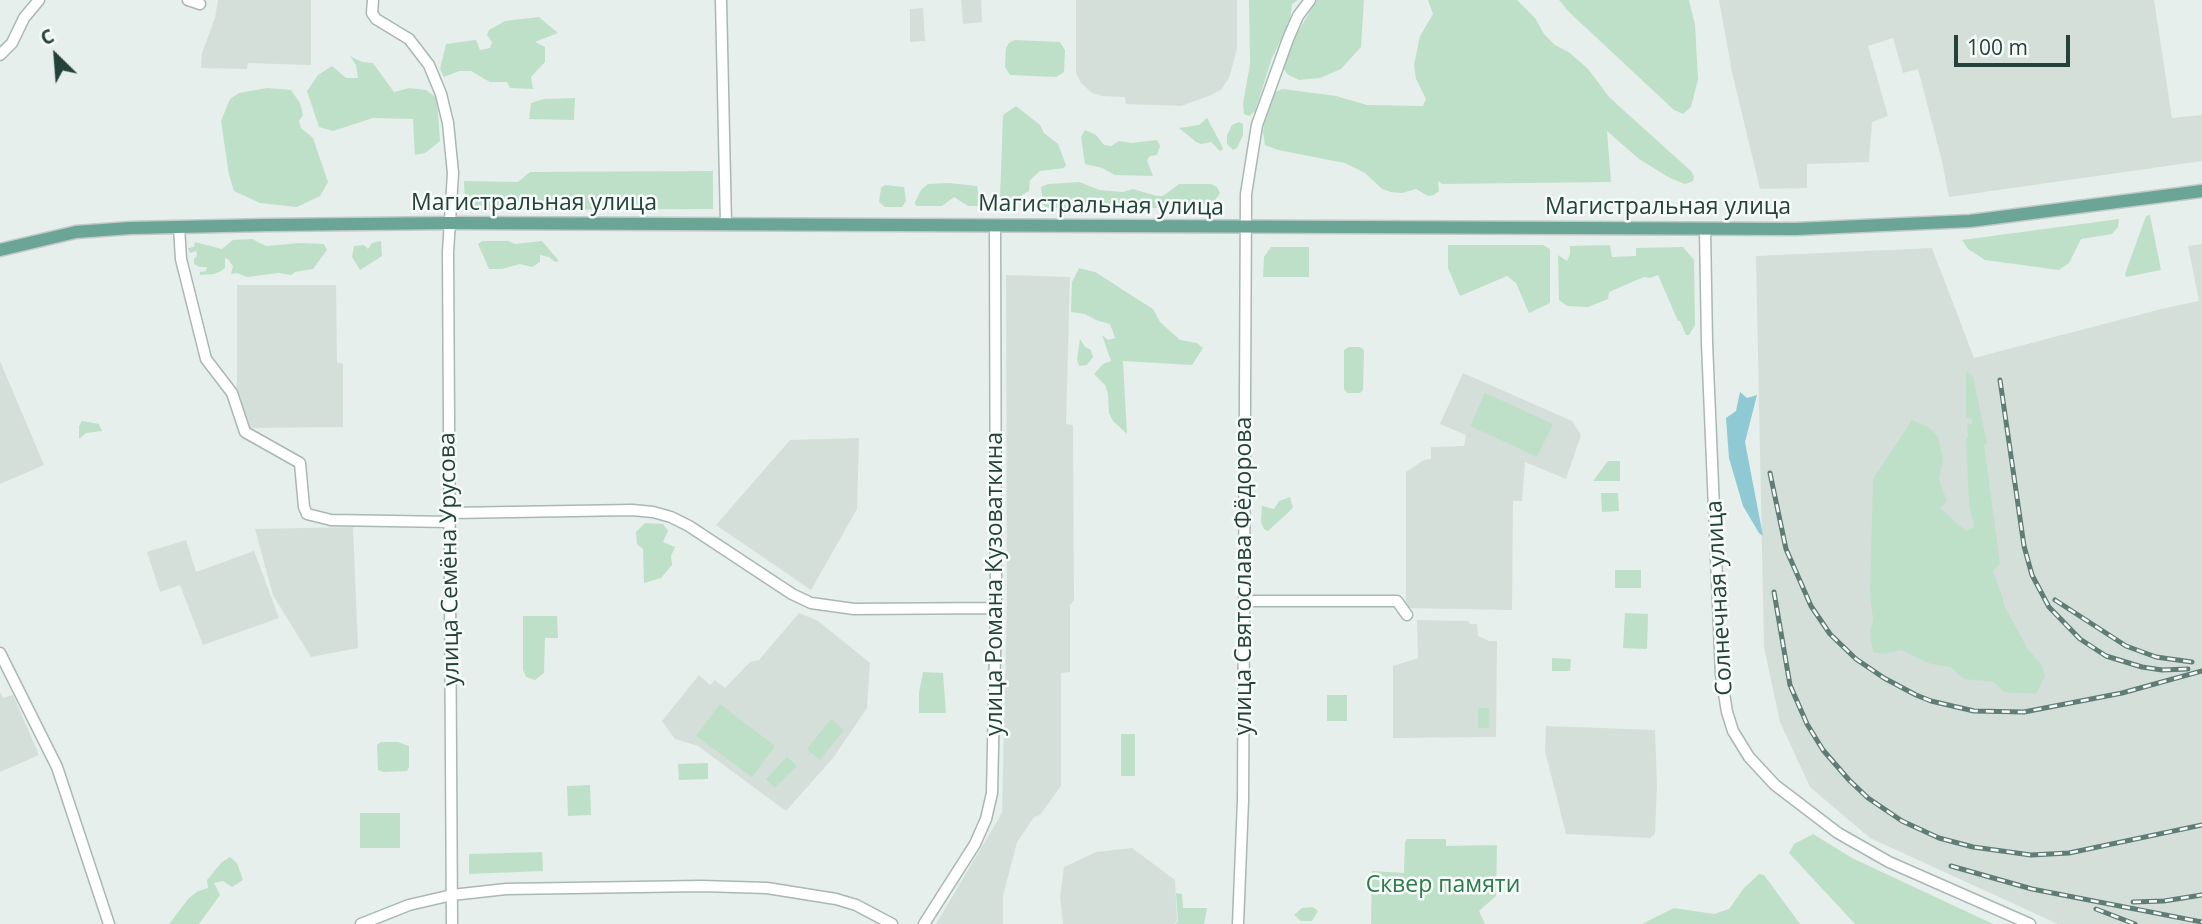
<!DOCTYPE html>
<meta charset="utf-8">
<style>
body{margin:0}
#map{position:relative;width:2202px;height:924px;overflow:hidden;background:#e6efeb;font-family:"Open Sans",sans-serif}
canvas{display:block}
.north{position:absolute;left:21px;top:21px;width:70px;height:70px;-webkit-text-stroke:5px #f7fbf9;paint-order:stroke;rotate:335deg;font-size:19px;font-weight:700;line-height:28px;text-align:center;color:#24423a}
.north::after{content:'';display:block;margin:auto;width:24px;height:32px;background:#24423a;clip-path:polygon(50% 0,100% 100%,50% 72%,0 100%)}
.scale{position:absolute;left:1954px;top:35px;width:116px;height:32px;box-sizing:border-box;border:4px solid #24423a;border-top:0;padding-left:9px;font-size:21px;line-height:24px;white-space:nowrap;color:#24423a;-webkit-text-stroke:5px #f7fbf9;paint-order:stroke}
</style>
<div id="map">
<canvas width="2202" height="924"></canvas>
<div class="north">С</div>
<div class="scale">100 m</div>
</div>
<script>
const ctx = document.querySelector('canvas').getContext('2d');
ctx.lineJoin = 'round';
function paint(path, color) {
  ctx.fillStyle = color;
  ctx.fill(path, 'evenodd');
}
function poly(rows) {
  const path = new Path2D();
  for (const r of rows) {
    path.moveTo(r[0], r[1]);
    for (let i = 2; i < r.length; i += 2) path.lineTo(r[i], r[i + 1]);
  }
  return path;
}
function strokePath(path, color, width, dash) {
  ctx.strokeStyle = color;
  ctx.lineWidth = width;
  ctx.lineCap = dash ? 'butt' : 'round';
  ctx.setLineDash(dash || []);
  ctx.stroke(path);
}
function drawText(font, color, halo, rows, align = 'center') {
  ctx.font = font + ' "Open Sans",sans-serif';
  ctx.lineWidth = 5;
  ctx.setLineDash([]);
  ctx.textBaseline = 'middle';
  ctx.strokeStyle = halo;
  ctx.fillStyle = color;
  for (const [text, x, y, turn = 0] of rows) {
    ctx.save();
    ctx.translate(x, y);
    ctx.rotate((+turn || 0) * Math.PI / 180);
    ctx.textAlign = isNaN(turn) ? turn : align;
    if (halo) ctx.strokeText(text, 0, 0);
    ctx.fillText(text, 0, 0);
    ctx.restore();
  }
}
paint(poly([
 [218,0,311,0,311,65,248,63,247,69,201,68,202,53,215,18],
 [961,0,981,0,982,22,963,24],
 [1076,0,1237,0,1237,49,1229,78,1221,90,1209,96,1181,106,1126,104,1125,97,1102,96,1092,93,1081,83,1076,73],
 [1719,0,2154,0,2172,118,2202,115,2202,161,1949,197,1942,161,1918,69,1903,73,1893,38,1868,46,1888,116,1872,122,1869,162,1807,164,1807,188,1760,189,1732,72],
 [923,8,925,41,910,42,910,9],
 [2202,244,2202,924,2058,924,1870,838,1810,787,1780,722,1764,647,1756,256,1932,248,1974,358,2165,308,2199,301,2188,246],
 [1006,275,1070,277,1066,424,1073,425,1074,600,1070,605,1070,672,1061,673,1061,786,1040,815,1034,817,1017,842,1003,896,1003,924,936,924,1002,813,1007,603],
 [237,285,336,285,337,362,343,364,343,427,249,428,237,388],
 [0,361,44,465,0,484],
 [1463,373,1572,421,1581,435,1566,479,1525,462,1522,501,1513,501,1512,610,1406,608,1406,472,1424,460,1431,459,1431,447,1464,446,1466,435,1440,424],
 [859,438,857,509,811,590,716,525,790,440],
 [353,527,358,648,311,657,273,595,255,529],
 [186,540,196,572,254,551,279,618,203,645,180,585,160,592,147,552],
 [799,613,818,621,870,663,867,708,833,758,786,811,698,746,675,739,662,721,699,675,710,685,715,680,725,688,750,662,759,660],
 [1417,620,1468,621,1470,624,1477,624,1478,636,1489,641,1497,641,1496,737,1393,738,1393,666,1418,658],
 [0,692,3,698,13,695,39,755,0,772],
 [1546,726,1655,730,1657,785,1655,834,1650,838,1566,834,1545,751],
 [1132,848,1175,880,1177,920,1174,924,1063,924,1060,897,1064,867,1096,852]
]), '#d4dfda');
paint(poly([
 [1249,0,1298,0,1292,4,1290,21,1272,58,1255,111,1249,116,1244,114,1243,104,1250,64],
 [1317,0,1364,0,1361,47,1341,69,1320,78,1299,80,1287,74,1283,67,1296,35],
 [1428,0,1517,0,1535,18,1544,34,1555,45,1570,53,1588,69,1610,98,1691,171,1694,176,1693,181,1685,184,1670,178,1639,159,1607,131,1611,182,1442,184,1438,181,1439,191,1434,195,1428,196,1416,189,1402,193,1391,192,1382,189,1365,173,1345,163,1278,150,1265,145,1263,132,1267,102,1272,93,1283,89,1336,96,1367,105,1423,106,1426,99,1416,79,1414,65,1420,36,1433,14],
 [1559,0,1689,0,1695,25,1698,79,1691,107,1683,114,1674,110,1569,12],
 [539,17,558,33,535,42,545,47,545,62,531,77,533,89,510,88,507,82,490,82,471,71,459,71,444,77,440,69,446,44,476,40,480,50,490,48,492,42,487,35,489,30,505,21],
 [1015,40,1060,42,1065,50,1064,72,1056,77,1010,75,1005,67,1006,48,1009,43],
 [350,56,362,62,373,63,394,92,409,88,426,90,437,98,440,141,425,153,415,155,413,119,373,118,333,131,319,127,307,91,318,75,332,66,346,78,358,78,356,65],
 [267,88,291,90,300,103,303,115,299,121,301,128,313,138,328,182,320,196,297,207,260,203,234,191,229,175,221,121,230,99,239,93],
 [575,98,574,120,529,119,531,103,544,99],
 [1016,106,1040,125,1044,133,1058,144,1066,165,1064,168,1040,171,1030,180,1029,191,1005,205,1001,204,1000,199,1003,115],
 [1207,118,1221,144,1223,149,1220,151,1211,142,1201,144,1196,142,1179,128,1199,125],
 [1239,122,1243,124,1243,135,1237,148,1233,150,1227,144,1227,135,1232,125],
 [1085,130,1096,135,1104,145,1111,146,1119,141,1131,143,1157,140,1160,146,1157,155,1150,156,1147,160,1153,176,1115,175,1102,168,1085,164,1081,137],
 [713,171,713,209,474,210,469,208,465,202,464,181,518,182,530,172],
 [1079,182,1100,190,1123,192,1133,189,1157,196,1163,196,1179,184,1211,184,1217,187,1220,193,1213,203,1192,208,1047,208,1043,205,1041,187,1048,184],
 [949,183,977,186,980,202,978,206,968,206,954,197,942,206,916,206,915,202,921,190,928,184],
 [885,185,904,187,906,201,902,207,885,207,879,202,881,188],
 [2150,215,2161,270,2126,277,2125,274,2146,216],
 [2119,219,2118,227,2112,234,2081,239,2069,263,2059,270,1985,260,1968,249,1962,240],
 [252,239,266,246,300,243,324,244,327,250,313,269,295,272,291,275,279,273,247,277,237,273,231,274,233,266,227,258,225,259,225,268,221,271,214,274,200,275,200,272,206,271,207,267,200,267,194,264,194,259,197,255,196,251,190,253,188,248,194,247,195,242,222,249,233,240],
 [381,241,382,256,360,270,352,257,354,246,364,245,368,249,372,243],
 [482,241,508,241,515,244,542,241,559,261,555,262,549,257,540,255,540,262,532,267,520,264,502,269,489,269,478,244],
 [1448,245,1543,245,1550,249,1550,303,1529,313,1516,283,1507,276,1460,296,1448,268],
 [1610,245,1612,257,1636,256,1636,248,1683,247,1694,260,1695,325,1689,335,1686,335,1680,321,1678,321,1658,275,1650,278,1644,277,1609,292,1608,299,1588,307,1567,306,1559,300,1558,255,1567,261,1570,254,1570,246],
 [1271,247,1309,247,1309,277,1263,277,1264,257],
 [1079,268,1095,272,1153,309,1160,322,1180,340,1197,343,1203,348,1192,365,1123,361,1127,434,1113,421,1109,413,1108,394,1105,385,1094,374,1103,364,1111,361,1102,335,1108,340,1115,338,1110,324,1096,320,1085,314,1071,312,1072,282],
 [1080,339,1085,347,1091,350,1093,357,1087,365,1079,366,1077,359],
 [1349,347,1360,347,1364,350,1363,390,1360,393,1347,393,1344,389,1344,350],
 [1966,371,1973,376,1987,443,1984,445,2000,563,1993,571,2003,598,2003,603,2027,648,2042,665,2045,677,2036,694,2004,692,1994,682,1964,679,1950,667,1931,664,1901,650,1884,654,1873,652,1870,635,1873,619,1870,593,1873,479,1912,420,1928,427,1938,437,1943,459,1939,480,1947,501,1940,508,1966,531,1974,527,1969,503,1966,440,1968,437,1967,424,1972,424,1972,419,1966,418],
 [1485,393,1553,424,1537,457,1470,426],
 [82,421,99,424,102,431,86,433,79,439,79,426],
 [1608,461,1620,461,1620,481,1593,481],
 [1601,493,1618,493,1619,511,1602,512],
 [1290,497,1293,508,1268,531,1264,529,1261,522,1262,506,1274,509,1279,501],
 [645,523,663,524,668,531,663,542,675,547,671,556,672,565,661,578,644,583,643,549,637,544,636,532],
 [1615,570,1641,570,1641,588,1615,588],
 [1625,613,1648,614,1647,649,1623,648],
 [523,616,557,616,558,638,545,638,544,673,535,680,526,677,523,670],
 [1552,658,1571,659,1570,671,1552,671],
 [923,672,943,673,946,713,919,713,919,693],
 [1327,695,1347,695,1347,721,1327,721],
 [720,704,775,746,752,777,696,736],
 [1478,708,1489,708,1489,728,1478,728],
 [831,719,844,730,820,760,807,749],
 [1121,734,1135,734,1135,776,1121,776],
 [381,742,398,742,409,746,409,767,407,771,383,772,378,770,377,745],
 [787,757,797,766,775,788,766,779],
 [708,763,708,779,679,780,678,764],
 [590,785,591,815,568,816,567,786],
 [360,813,400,813,400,848,360,848],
 [1813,834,1852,858,1993,924,1855,924,1789,853,1794,844],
 [1407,839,1446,839,1446,846,1497,845,1496,896,1479,911,1485,924,1371,924,1372,871,1404,873,1405,842],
 [542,852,543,871,469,874,469,854],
 [230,857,237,863,243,880,232,887,223,881,214,883,220,895,199,924,169,924,189,898,198,891,208,888,207,880,222,862],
 [1759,874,1764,875,1800,924,1642,924,1674,908,1714,914,1729,909,1744,888],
 [1176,893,1182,894,1183,908,1207,908,1204,924,1175,924,1178,921],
 [1313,907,1318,911,1312,921,1301,921,1294,915,1302,908]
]), '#bfe0c8');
paint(poly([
 [1740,392,1747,398,1757,395,1745,442,1763,536,1759,533,1743,506,1729,458,1726,418,1736,411]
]), '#8ec9d4');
const minor = poly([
 [188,0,200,4],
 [373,0,372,13,376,19,409,39,429,65,441,94,448,123,453,173,448,252,452,924],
 [721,0,726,224],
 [0,55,12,43,24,18,39,0],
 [179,227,181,259,206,359,232,393,245,432,300,463,304,507,307,514,331,520,450,522],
 [1705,229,1707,343,1721,675,1727,712,1733,731,1749,757,1775,785,1838,833,1889,862,2030,924],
 [451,513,632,510,653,512,671,517,689,526,792,594,811,603,854,609,996,608],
 [1244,601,1397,601,1407,615],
 [0,653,57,767,109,924],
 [361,924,409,905,452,895,506,889,702,886,767,888,836,899,856,905,892,924],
 [924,924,975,844,986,819,992,793,996,608,995,226],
 [1238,924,1243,800,1246,194,1257,125,1288,39,1298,16,1310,0]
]);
const major = poly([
 [0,250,76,232,130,228,268,225,450,223,1796,229,1970,221,2202,191]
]);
strokePath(minor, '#a8b8b2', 13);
strokePath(major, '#c2cac8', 15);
strokePath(minor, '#fff', 10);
strokePath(major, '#6aa596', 12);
const rail = poly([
 [2000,380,2024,546,2032,575,2049,607,2080,639,2106,656,2142,667,2162,670,2188,669],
 [1770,473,1786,549,1811,606,1830,634,1856,659,1884,678,1916,695,1931,701,1974,711,2024,712,2122,693,2202,671],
 [1774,592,1790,685,1807,724,1823,750,1849,780,1868,798,1902,821,1939,838,1973,847,2031,855,2069,853,2202,825],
 [2055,600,2126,646,2156,657,2192,662],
 [1951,866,2032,889,2202,922],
 [2133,902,2164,901,2202,895],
 [2096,909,2135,924]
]);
strokePath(rail, '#5f7d75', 5);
strokePath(rail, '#f7fbf9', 2.5, [8]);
drawText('23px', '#24423a', '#f7fbf9', [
 ["Магистральная улица",534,203],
 ["Магистральная улица",1101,206,1],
 ["Магистральная улица",1668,207],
 ["улица Семёна Урусова",450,559,-91],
 ["улица Святослава Фёдорова",1244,576,-90],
 ["улица Романа Кузоваткина",995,584,-90],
 ["Солнечная улица",1720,598,-93]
]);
drawText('23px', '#2d7a4b', '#f7fbf9', [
 ["Сквер памяти",1443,885]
]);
</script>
